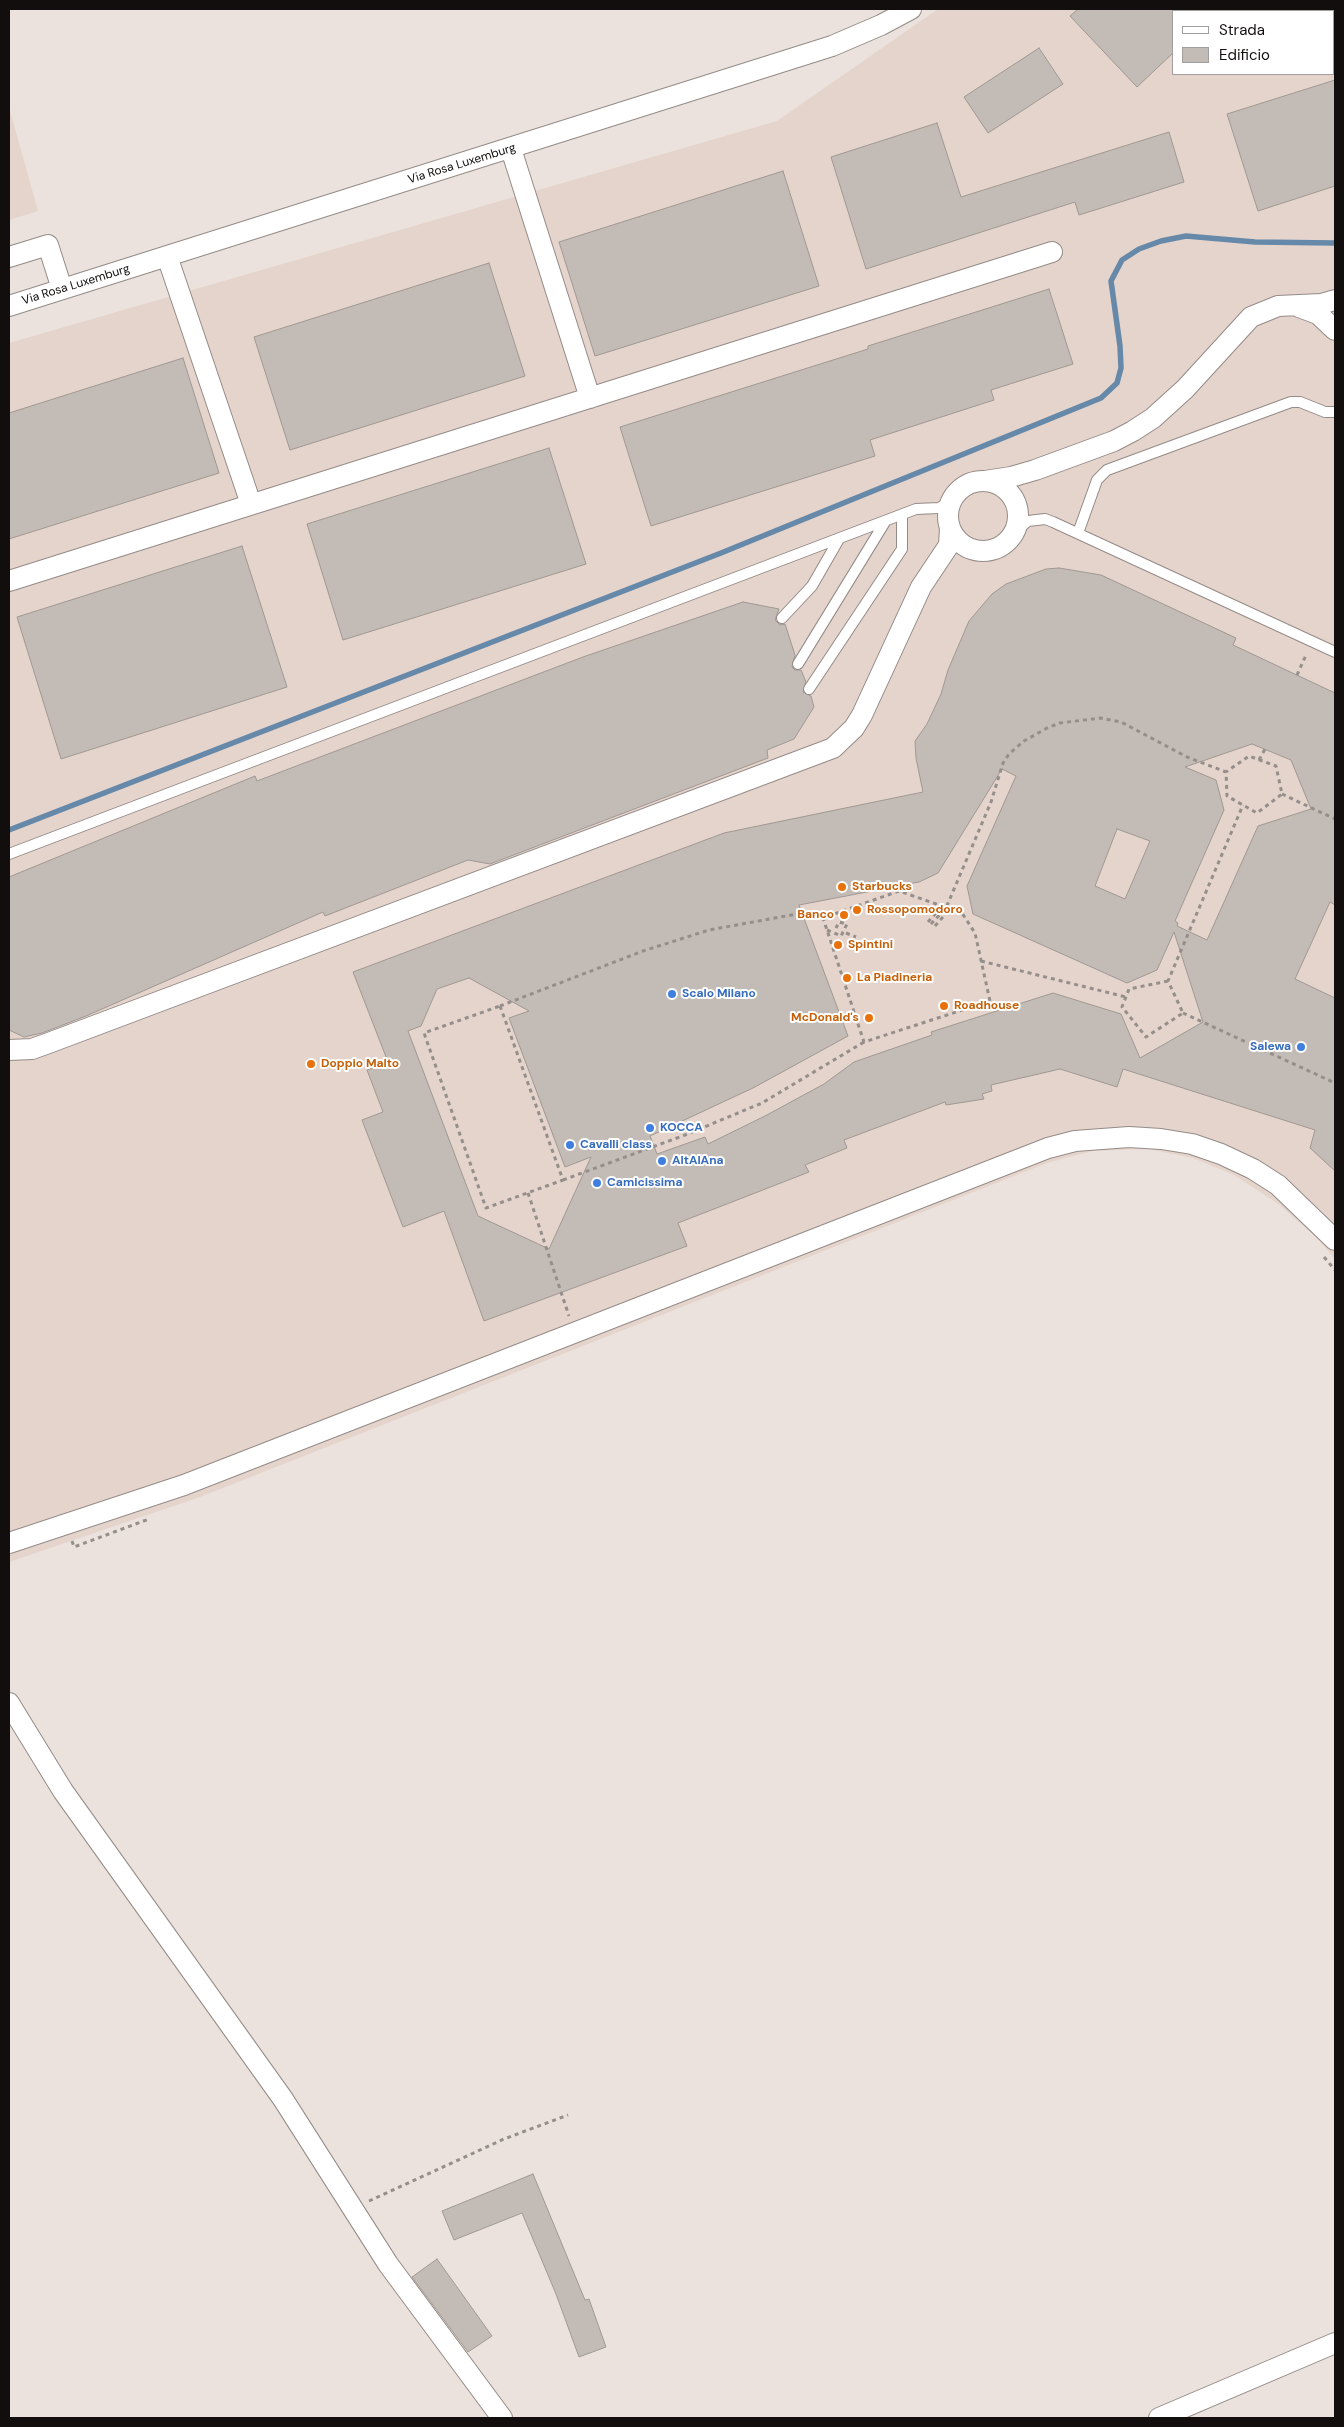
<!DOCTYPE html>
<style>
body{margin:0}
#map{position:relative;width:1344px;height:2427px;overflow:hidden;background:#ebe2dd;font-family:"DM Sans",sans-serif}
canvas{display:block}
.frame{position:absolute;inset:0;border:10px solid #110e0d;pointer-events:none}
.legend{position:absolute;left:1172px;top:10px;width:162px;height:65px;box-sizing:border-box;background:#fff;border:1px solid #a09f9e;margin:0;padding:6px 9px;list-style:none;font-size:15px;color:#110e0d}
.legend li{display:flex;align-items:center;gap:10px;height:25px}
.legend b{width:25px;border:1px solid #a09f9e}
</style>
<div id="map">
<canvas width="1344" height="2427"></canvas>
<div class="frame"></div>
<ul class="legend">
<li><b style="height:6px;background:#fff"></b>Strada</li>
<li><b style="height:14px;background:#c3bbb5"></b>Edificio</li>
</ul>
</div>
<script>
const ctx = document.querySelector('canvas').getContext('2d');
ctx.lineJoin = 'round';
function paint(path, color) {
  ctx.fillStyle = color;
  ctx.fill(path, 'evenodd');
}
function poly(rows) {
  const path = new Path2D();
  for (const r of rows) {
    if (r.length === 3) {
      path.moveTo(r[0] + r[2], r[1]);
      path.arc(r[0], r[1], r[2], 0, 2 * Math.PI);
      continue;
    }
    path.moveTo(r[0], r[1]);
    for (let i = 2; i < r.length; i += 2) path.lineTo(r[i], r[i + 1]);
  }
  return path;
}
function strokePath(path, color, width, dash) {
  ctx.strokeStyle = color;
  ctx.lineWidth = width;
  ctx.lineCap = dash ? 'butt' : 'round';
  ctx.setLineDash(dash || []);
  ctx.stroke(path);
}
function drawText(font, color, halo, rows, align = 'center') {
  ctx.font = font + ' "DM Sans",sans-serif';
  ctx.lineWidth = 4;
  ctx.setLineDash([]);
  ctx.textBaseline = 'middle';
  ctx.strokeStyle = halo;
  ctx.fillStyle = color;
  for (const [text, x, y, turn = 0] of rows) {
    ctx.save();
    ctx.translate(x, y);
    ctx.rotate((+turn || 0) * Math.PI / 180);
    ctx.textAlign = isNaN(turn) ? turn : align;
    if (halo) ctx.strokeText(text, 0, 0);
    ctx.fillText(text, 0, 0);
    ctx.restore();
  }
}
paint(poly([
 [938,9,1335,9,1335,1259,1317,1238,1277,1203,1234,1175,1193,1158,1147,1149,1093,1151,1047,1163,200,1497,9,1562,9,343,777,121],
 [1173,11,1333,11,1333,74,1173,74],
 [9,107,38,211,9,220]
]), '#e5d4cc');
strokePath(poly([
 [9,830,721,553,1101,398,1117,383,1121,368,1120,346,1111,281,1122,260,1139,249,1161,241,1186,236,1255,242,1335,243]
]), '#6689a9', 5.5);
const building = poly([
 [1078,9,1173,9,1173,53,1137,87,1070,16,1078,9],
 [1039,48,1063,84,988,133,964,97,1039,48],
 [1335,80,1335,186,1258,211,1227,114,1335,80],
 [937,123,961,197,1169,132,1184,182,1079,215,1075,202,866,269,831,157,937,123],
 [783,171,819,286,595,356,559,242,783,171],
 [489,263,525,376,290,450,254,337,489,263],
 [1049,289,1073,364,991,390,994,400,870,440,875,456,651,526,620,427,868,349,868,346,1049,289],
 [183,358,219,473,9,539,9,413,183,358],
 [549,448,586,564,343,640,307,524,549,448],
 [242,546,287,687,61,759,17,617,242,546],
 [1059,568,1101,575,1236,638,1233,645,1335,693,1335,905,1330,902,1295,979,1335,998,1335,1171,1310,1148,1315,1130,1123,1069,1117,1087,1060,1069,991,1085,992,1091,982,1094,984,1099,946,1105,945,1102,844,1140,847,1148,805,1165,809,1172,678,1223,687,1246,484,1321,444,1211,403,1227,362,1120,383,1112,367,1070,388,1062,353,972,724,833,923,792,916,758,915,741,927,724,941,694,948,670,969,621,992,594,1006,584,1046,569,1059,568],
 [1252,744,1291,760,1311,809,1258,826,1207,940,1177,926,1178,923,1175,921,1224,810,1216,780,1185,767,1252,744],
 [1002,769,1016,776,967,886,973,914,1127,983,1157,970,1174,932,1203,1022,1140,1058,1121,1014,1053,993,931,1032,932,1035,854,1062,824,1084,765,1116,708,1144,705,1137,657,1154,650,1136,753,1088,848,1036,799,905,919,882,938,873,1002,769],
 [1117,829,1150,841,1125,899,1095,886,1117,829],
 [469,978,529,1011,509,1018,565,1167,591,1157,549,1249,478,1216,408,1031,421,1026,437,989,469,978],
 [743,602,779,609,775,620,780,625,785,624,795,655,792,667,795,670,801,670,806,682,803,692,811,696,814,707,794,739,767,750,768,758,490,864,468,860,325,916,323,912,86,1016,42,1033,24,1037,9,1030,9,877,255,776,257,781,583,657,743,602],
 [533,2174,585,2300,589,2299,606,2347,579,2357,556,2294,522,2213,454,2240,442,2211,533,2174],
 [437,2259,492,2336,468,2352,412,2277,437,2259]
]);
paint(building, '#c3bbb5');
strokePath(building, '#a09993', 1);
const service = poly([
 [1014,533,1028,521,1045,519,1053,522,1335,652],
 [1078,533,1097,480,1107,470,1291,402,1300,402,1325,412,1335,412],
 [782,618,812,586,839,539],
 [798,664,885,522],
 [809,689,902,549,902,515],
 [9,854,916,509,939,508,952,501]
]);
const minor = poly([
 [511,149,590,398],
 [167,256,251,504],
 [9,257,48,245,62,289],
 [9,306,832,46,881,25,911,9],
 [1299,307,1318,314,1335,330],
 [985,481,1011,477,1035,470,1114,441,1133,431,1153,418,1185,389,1251,317,1278,306,1321,304,1335,300],
 [983,516,35],
 [9,581,1052,252],
 [9,1050,32,1049,46,1044,833,748,854,728,862,715,921,587,949,545,950,528],
 [9,1543,184,1485,1048,1148,1075,1141,1129,1137,1161,1139,1192,1144,1221,1154,1253,1169,1278,1185,1335,1240],
 [9,1703,63,1791,283,2099,388,2264,502,2418],
 [1159,2418,1335,2343]
]);
strokePath(service, '#948b87', 12);
strokePath(minor, '#948b87', 22);
strokePath(poly([
 [1297,675,1306,655],
 [1259,760,1265,749],
 [1282,794,1335,819],
 [928,922,942,906],
 [931,924,946,908,991,802,1003,763,1009,754,1024,741,1047,728,1060,723,1100,718,1121,722,1187,757,1226,772,1227,796,1257,813,1282,794,1276,766,1249,756,1226,772],
 [935,926,950,909],
 [827,930,841,936,847,924,839,922,836,928],
 [846,933,856,937],
 [981,961,1126,997],
 [1168,981,1129,989,1122,1007,1146,1037,1183,1013,1168,981,1243,805],
 [500,1006,643,951,709,930,808,912,823,918,899,891,962,913,975,933,990,1001,864,1042,823,918],
 [500,1006,563,1180,486,1208,424,1033,500,1006],
 [1183,1013,1335,1083],
 [563,1180,685,1135,762,1103,864,1042],
 [528,1193,569,1316],
 [1324,1257,1335,1270],
 [72,1541,74,1547,149,1519],
 [369,2201,504,2139,568,2115]
]), '#958f8b', 3, [4, 4]);
strokePath(service, '#fff', 10);
strokePath(minor, '#fff', 20);
for (const [x, y, r, color] of [
 [842,887,5,"#e8710a"],
 [857,910,5,"#e8710a"],
 [844,915,5,"#e8710a"],
 [838,945,5,"#e8710a"],
 [847,978,5,"#e8710a"],
 [672,994,5,"#3f7fe0"],
 [944,1006,5,"#e8710a"],
 [869,1018,5,"#e8710a"],
 [1301,1047,5,"#3f7fe0"],
 [311,1064,5,"#e8710a"],
 [650,1128,5,"#3f7fe0"],
 [570,1145,5,"#3f7fe0"],
 [662,1161,5,"#3f7fe0"],
 [597,1183,5,"#3f7fe0"]
]) {
  const dot = new Path2D();
  dot.arc(x, y, r, 0, 2 * Math.PI);
  ctx.fillStyle = color;
  ctx.fill(dot);
  strokePath(dot, '#fff', 2);
}
drawText('12px', '#110e0d', '#fff', [
 ["Via Rosa Luxemburg",462,164,-17],
 ["Via Rosa Luxemburg",76,285,-17]
]);
drawText('bold 12px', '#c56008', '#fff', [
 ["Starbucks",852,887],
 ["Rossopomodoro",867,910],
 ["Banco",834,915,"right"],
 ["Spintini",848,945],
 ["La Piadineria",857,978],
 ["Roadhouse",954,1006],
 ["McDonald's",859,1018,"right"],
 ["Doppio Malto",321,1064]
], 'left');
drawText('bold 12px', '#366cbe', '#fff', [
 ["Scalo Milano",682,994],
 ["Salewa",1291,1047,"right"],
 ["KOCCA",660,1128],
 ["Cavalli class",580,1145],
 ["AltAlAna",672,1161],
 ["Camicissima",607,1183]
], 'left');
</script>
